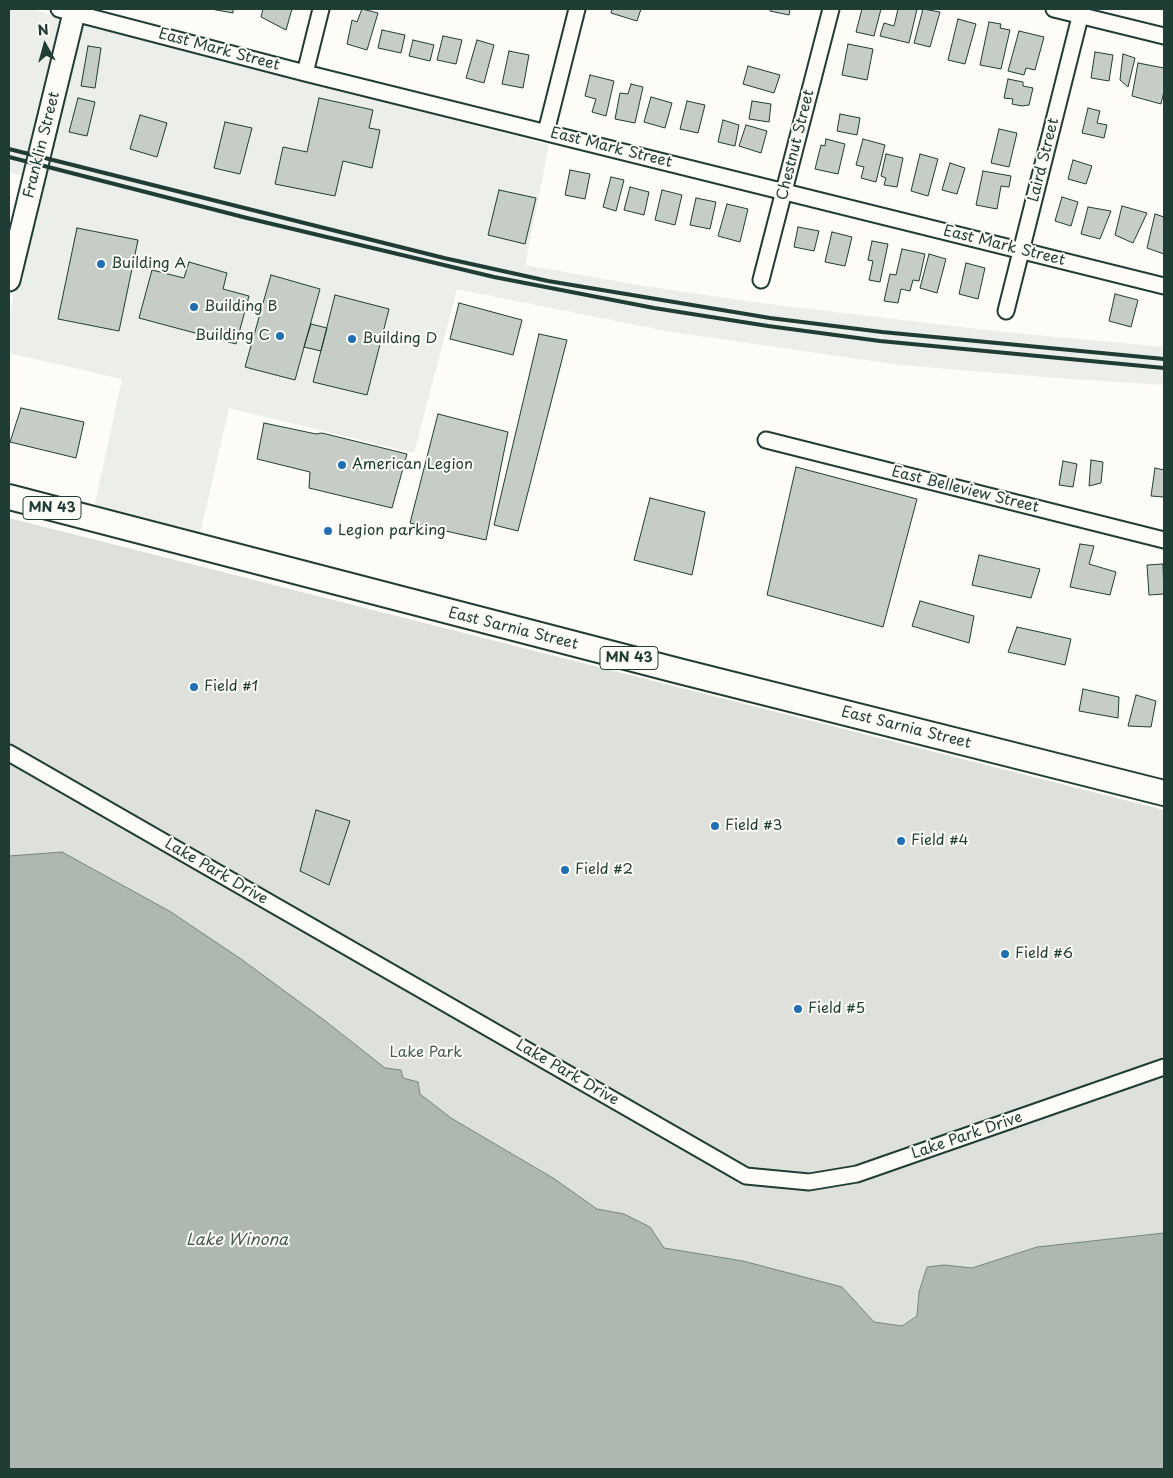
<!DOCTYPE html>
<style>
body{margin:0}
#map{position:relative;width:1173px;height:1478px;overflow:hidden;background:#fdfcf7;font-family:"Playpen Sans",sans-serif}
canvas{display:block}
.frame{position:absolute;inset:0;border:10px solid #1f3d34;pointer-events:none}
.north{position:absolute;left:20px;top:20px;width:50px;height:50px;-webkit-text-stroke:4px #fdfcf7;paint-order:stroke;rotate:353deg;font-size:14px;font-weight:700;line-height:20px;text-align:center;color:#1f3d34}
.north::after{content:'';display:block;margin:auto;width:18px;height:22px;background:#1f3d34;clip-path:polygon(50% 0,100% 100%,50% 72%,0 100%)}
</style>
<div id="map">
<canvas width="1173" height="1478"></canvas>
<div class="frame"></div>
<div class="north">N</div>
</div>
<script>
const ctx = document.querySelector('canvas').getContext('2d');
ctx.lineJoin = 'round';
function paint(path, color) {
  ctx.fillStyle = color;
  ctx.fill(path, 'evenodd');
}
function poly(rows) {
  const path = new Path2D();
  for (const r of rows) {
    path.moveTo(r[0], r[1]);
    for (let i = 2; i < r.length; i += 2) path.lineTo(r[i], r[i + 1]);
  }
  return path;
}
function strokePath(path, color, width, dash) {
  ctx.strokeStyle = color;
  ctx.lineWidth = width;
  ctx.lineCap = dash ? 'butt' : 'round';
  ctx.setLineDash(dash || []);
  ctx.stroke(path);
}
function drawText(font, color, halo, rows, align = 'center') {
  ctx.font = font + ' "Playpen Sans",sans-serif';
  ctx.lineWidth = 4;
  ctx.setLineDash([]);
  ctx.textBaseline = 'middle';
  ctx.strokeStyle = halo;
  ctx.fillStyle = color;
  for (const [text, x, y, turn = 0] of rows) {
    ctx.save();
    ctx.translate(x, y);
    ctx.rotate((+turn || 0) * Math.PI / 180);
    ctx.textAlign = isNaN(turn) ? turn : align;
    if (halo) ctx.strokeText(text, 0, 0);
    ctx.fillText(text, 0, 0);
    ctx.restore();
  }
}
paint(poly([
 [9,9,30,9,549,145,525,265,638,285,760,303,1003,332,1164,347,1164,385,1058,378,901,365,672,332,457,289,414,453,229,408,200,534,94,508,122,379,9,353,9,316,41,181,9,172]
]), '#eceee9');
paint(poly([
 [9,518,1164,810,1164,1469,9,1469]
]), '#dde0db');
const water = poly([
 [62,852,171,912,241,959,324,1020,385,1068,401,1070,403,1078,418,1082,420,1094,451,1118,553,1178,597,1209,624,1214,650,1227,664,1248,743,1261,842,1287,874,1322,902,1326,917,1316,919,1292,927,1267,944,1265,972,1268,1037,1247,1164,1233,1164,1469,9,1469,9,856,62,852]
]);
paint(water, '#aeb8b1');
strokePath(water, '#75877f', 1);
const building = poly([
 [211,9,233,9,233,13,211,9],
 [263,9,292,9,286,30,261,17,263,9],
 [362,9,378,13,367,50,347,44,352,20,357,22,362,9],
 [612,9,641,9,637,21,611,13,612,9],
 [771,9,790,9,789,15,770,11,771,9],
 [862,9,881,9,874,36,856,32,862,9],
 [898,9,917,9,909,43,880,36,884,23,894,26,898,9],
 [923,9,940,12,930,47,914,43,923,9],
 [958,19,976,24,965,64,948,60,958,19],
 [989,22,1001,24,1000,28,1010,30,1001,69,980,65,989,22],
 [382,30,405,35,401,53,378,48,382,30],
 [1019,31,1044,37,1035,70,1026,68,1024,75,1008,71,1019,31],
 [443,36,462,40,456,64,437,60,443,36],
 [413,40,434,45,430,61,409,56,413,40],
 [477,40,494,45,484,83,466,78,477,40],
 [848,44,873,49,867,80,842,75,848,44],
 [88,46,101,48,95,88,81,86,88,46],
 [509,51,529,55,523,88,502,84,509,51],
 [1095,52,1113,55,1109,81,1091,78,1095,52],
 [1123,54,1135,58,1128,87,1120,80,1123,54],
 [1138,63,1164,68,1164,91,1161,104,1132,96,1138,63],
 [748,66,780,75,774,93,743,84,748,66],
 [590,75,614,81,606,116,592,112,596,99,585,96,590,75],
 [1008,79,1023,82,1023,86,1033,88,1029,105,1022,106,1012,104,1013,99,1004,98,1008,79],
 [631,84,643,87,635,123,615,119,620,93,628,94,631,84],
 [651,97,672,103,665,128,644,122,651,97],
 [78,98,95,102,87,136,69,132,78,98],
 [319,98,373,110,369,128,380,130,372,168,343,161,335,196,275,184,283,147,307,152,319,98],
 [687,101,705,105,698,133,680,129,687,101],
 [752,101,771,104,769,122,749,119,752,101],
 [1088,108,1100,111,1097,123,1107,125,1104,138,1082,133,1088,108],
 [840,114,860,118,857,135,837,131,840,114],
 [140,115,167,123,157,157,130,149,140,115],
 [723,120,739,125,735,146,718,142,723,120],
 [225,122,252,128,240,174,214,168,225,122],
 [746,125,767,131,761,153,739,146,746,125],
 [999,129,1017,133,1009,167,991,163,999,129],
 [826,139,845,144,838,174,815,169,821,145,825,146,826,139],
 [863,139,885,145,876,182,861,178,864,167,856,165,863,139],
 [886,154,903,158,897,187,884,185,886,178,881,176,886,154],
 [920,154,938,159,928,196,911,191,920,154],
 [1073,160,1092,166,1086,184,1068,179,1073,160],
 [950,163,965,168,957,194,942,190,950,163],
 [570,170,590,174,585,199,565,195,570,170],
 [983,171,1011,176,1009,187,1001,186,997,209,976,205,983,171],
 [611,177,624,180,616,211,603,207,611,177],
 [630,187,649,192,644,215,624,210,630,187],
 [499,190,536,198,525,244,488,235,499,190],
 [662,190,682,195,675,225,655,220,662,190],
 [1062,197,1078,202,1071,226,1055,221,1062,197],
 [696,198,716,202,710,229,690,225,696,198],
 [727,204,748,209,740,242,718,236,727,204],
 [1122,206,1147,213,1133,243,1115,235,1122,206],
 [1088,207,1111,211,1100,239,1081,234,1088,207],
 [1155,214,1164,217,1164,254,1147,248,1155,214],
 [798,227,819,231,814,251,794,247,798,227],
 [77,228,138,240,119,331,58,319,77,228],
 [832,232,852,237,845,266,825,262,832,232],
 [872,241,888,244,880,282,869,280,873,261,868,260,872,241],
 [902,249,925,254,919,281,913,280,910,291,901,289,898,303,884,301,890,274,896,275,902,249],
 [929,254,946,259,937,293,920,288,929,254],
 [189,262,227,273,223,289,249,296,236,344,139,318,152,270,184,278,189,262],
 [966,263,985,268,978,299,959,294,966,263],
 [271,275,320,289,295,380,245,367,271,275],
 [1115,294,1138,300,1131,327,1109,321,1115,294],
 [335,295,389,309,367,395,313,382,335,295],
 [459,303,522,320,513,355,450,339,459,303],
 [311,324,327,328,321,351,304,347,311,324],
 [539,334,567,340,518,531,494,525,539,334],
 [21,408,84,422,76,458,10,442,21,408],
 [438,414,508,432,486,540,410,523,438,414],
 [264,423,316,434,322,433,407,454,392,508,309,488,310,472,257,459,264,423],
 [1091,460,1103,462,1101,483,1089,486,1091,460],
 [1063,461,1077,464,1073,487,1059,485,1063,461],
 [796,467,917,499,883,627,767,595,796,467],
 [1155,468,1164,470,1164,497,1151,496,1155,468],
 [650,498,705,512,692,575,634,560,650,498],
 [1080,544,1094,546,1089,564,1116,572,1110,595,1070,587,1080,544],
 [979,555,1040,569,1031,598,972,585,979,555],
 [1163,564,1164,594,1149,595,1147,565,1163,564],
 [920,601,974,616,969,643,912,626,920,601],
 [1017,627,1071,639,1065,665,1008,652,1017,627],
 [1083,689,1119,697,1118,718,1079,711,1083,689],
 [1136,695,1156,701,1151,727,1128,726,1136,695],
 [316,810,350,821,329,885,300,871,316,810]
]);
paint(building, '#c6cdc7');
strokePath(building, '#1f3d34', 1);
const street = poly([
 [59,9,305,73,1164,286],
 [1054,9,1164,36],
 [305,73,321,9],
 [546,132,577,9],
 [761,280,831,9],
 [1006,311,1082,9],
 [766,440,1164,540],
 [9,753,746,1176,809,1182,857,1174,1164,1067]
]);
const secondary = poly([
 [9,280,75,9]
]);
const primary = poly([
 [9,497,679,671,1164,793]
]);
strokePath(street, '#1f3d34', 19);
strokePath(secondary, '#1f3d34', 25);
strokePath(primary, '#1f3d34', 28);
strokePath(street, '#fdfcf7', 15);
strokePath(secondary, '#fdfcf7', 21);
strokePath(primary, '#fdfcf7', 24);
strokePath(poly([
 [9,149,444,258,548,281,770,318,882,332,1164,359],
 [9,157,247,218,494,277,654,308,768,326,880,341,1164,368]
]), '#1f3d34', 4);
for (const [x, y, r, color] of [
 [101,264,5,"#1f6fb2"],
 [194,307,5,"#1f6fb2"],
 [280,336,5,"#1f6fb2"],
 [352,339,5,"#1f6fb2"],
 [342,465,5,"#1f6fb2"],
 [328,531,5,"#1f6fb2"],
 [194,687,5,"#1f6fb2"],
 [715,826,5,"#1f6fb2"],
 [901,841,5,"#1f6fb2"],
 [565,870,5,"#1f6fb2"],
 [1005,954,5,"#1f6fb2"],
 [798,1009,5,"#1f6fb2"]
]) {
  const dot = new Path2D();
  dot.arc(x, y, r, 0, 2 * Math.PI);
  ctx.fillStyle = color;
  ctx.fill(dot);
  strokePath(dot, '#fdfcf7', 2);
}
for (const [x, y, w] of [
 [52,508,58],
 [629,658,58]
]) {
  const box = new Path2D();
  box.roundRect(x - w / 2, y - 11.5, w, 23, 4);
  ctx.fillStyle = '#fdfcf7';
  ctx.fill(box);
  strokePath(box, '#1f3d34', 1);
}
drawText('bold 14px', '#1f3d34', null, [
 ["MN 43",52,508],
 ["MN 43",629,658]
]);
drawText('15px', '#1f3d34', '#fdfcf7', [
 ["East Mark Street",219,50,15],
 ["Franklin Street",42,145,-76],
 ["Chestnut Street",796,145,-76],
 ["East Mark Street",611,148,14],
 ["Laird Street",1044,160,-76],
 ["East Mark Street",1004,246,14],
 ["East Belleview Street",965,490,14],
 ["East Sarnia Street",513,629,14],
 ["East Sarnia Street",906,728,14],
 ["Lake Park Drive",216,872,30],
 ["Lake Park Drive",567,1073,30],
 ["Lake Park Drive",967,1136,-19]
]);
drawText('15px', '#1f3d34', '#fdfcf7', [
 ["Building A",111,264],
 ["Building B",204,307],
 ["Building C",270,336,"right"],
 ["Building D",362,339],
 ["American Legion",352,465],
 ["Legion parking",338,531],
 ["Field #1",204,687],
 ["Field #3",725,826],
 ["Field #4",911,841],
 ["Field #2",575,870],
 ["Field #6",1015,954],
 ["Field #5",808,1009]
], 'left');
drawText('15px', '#455e55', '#fdfcf7', [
 ["Lake Park",426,1053]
]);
drawText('italic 16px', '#435c53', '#fdfcf7', [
 ["Lake Winona",237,1241]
]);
</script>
